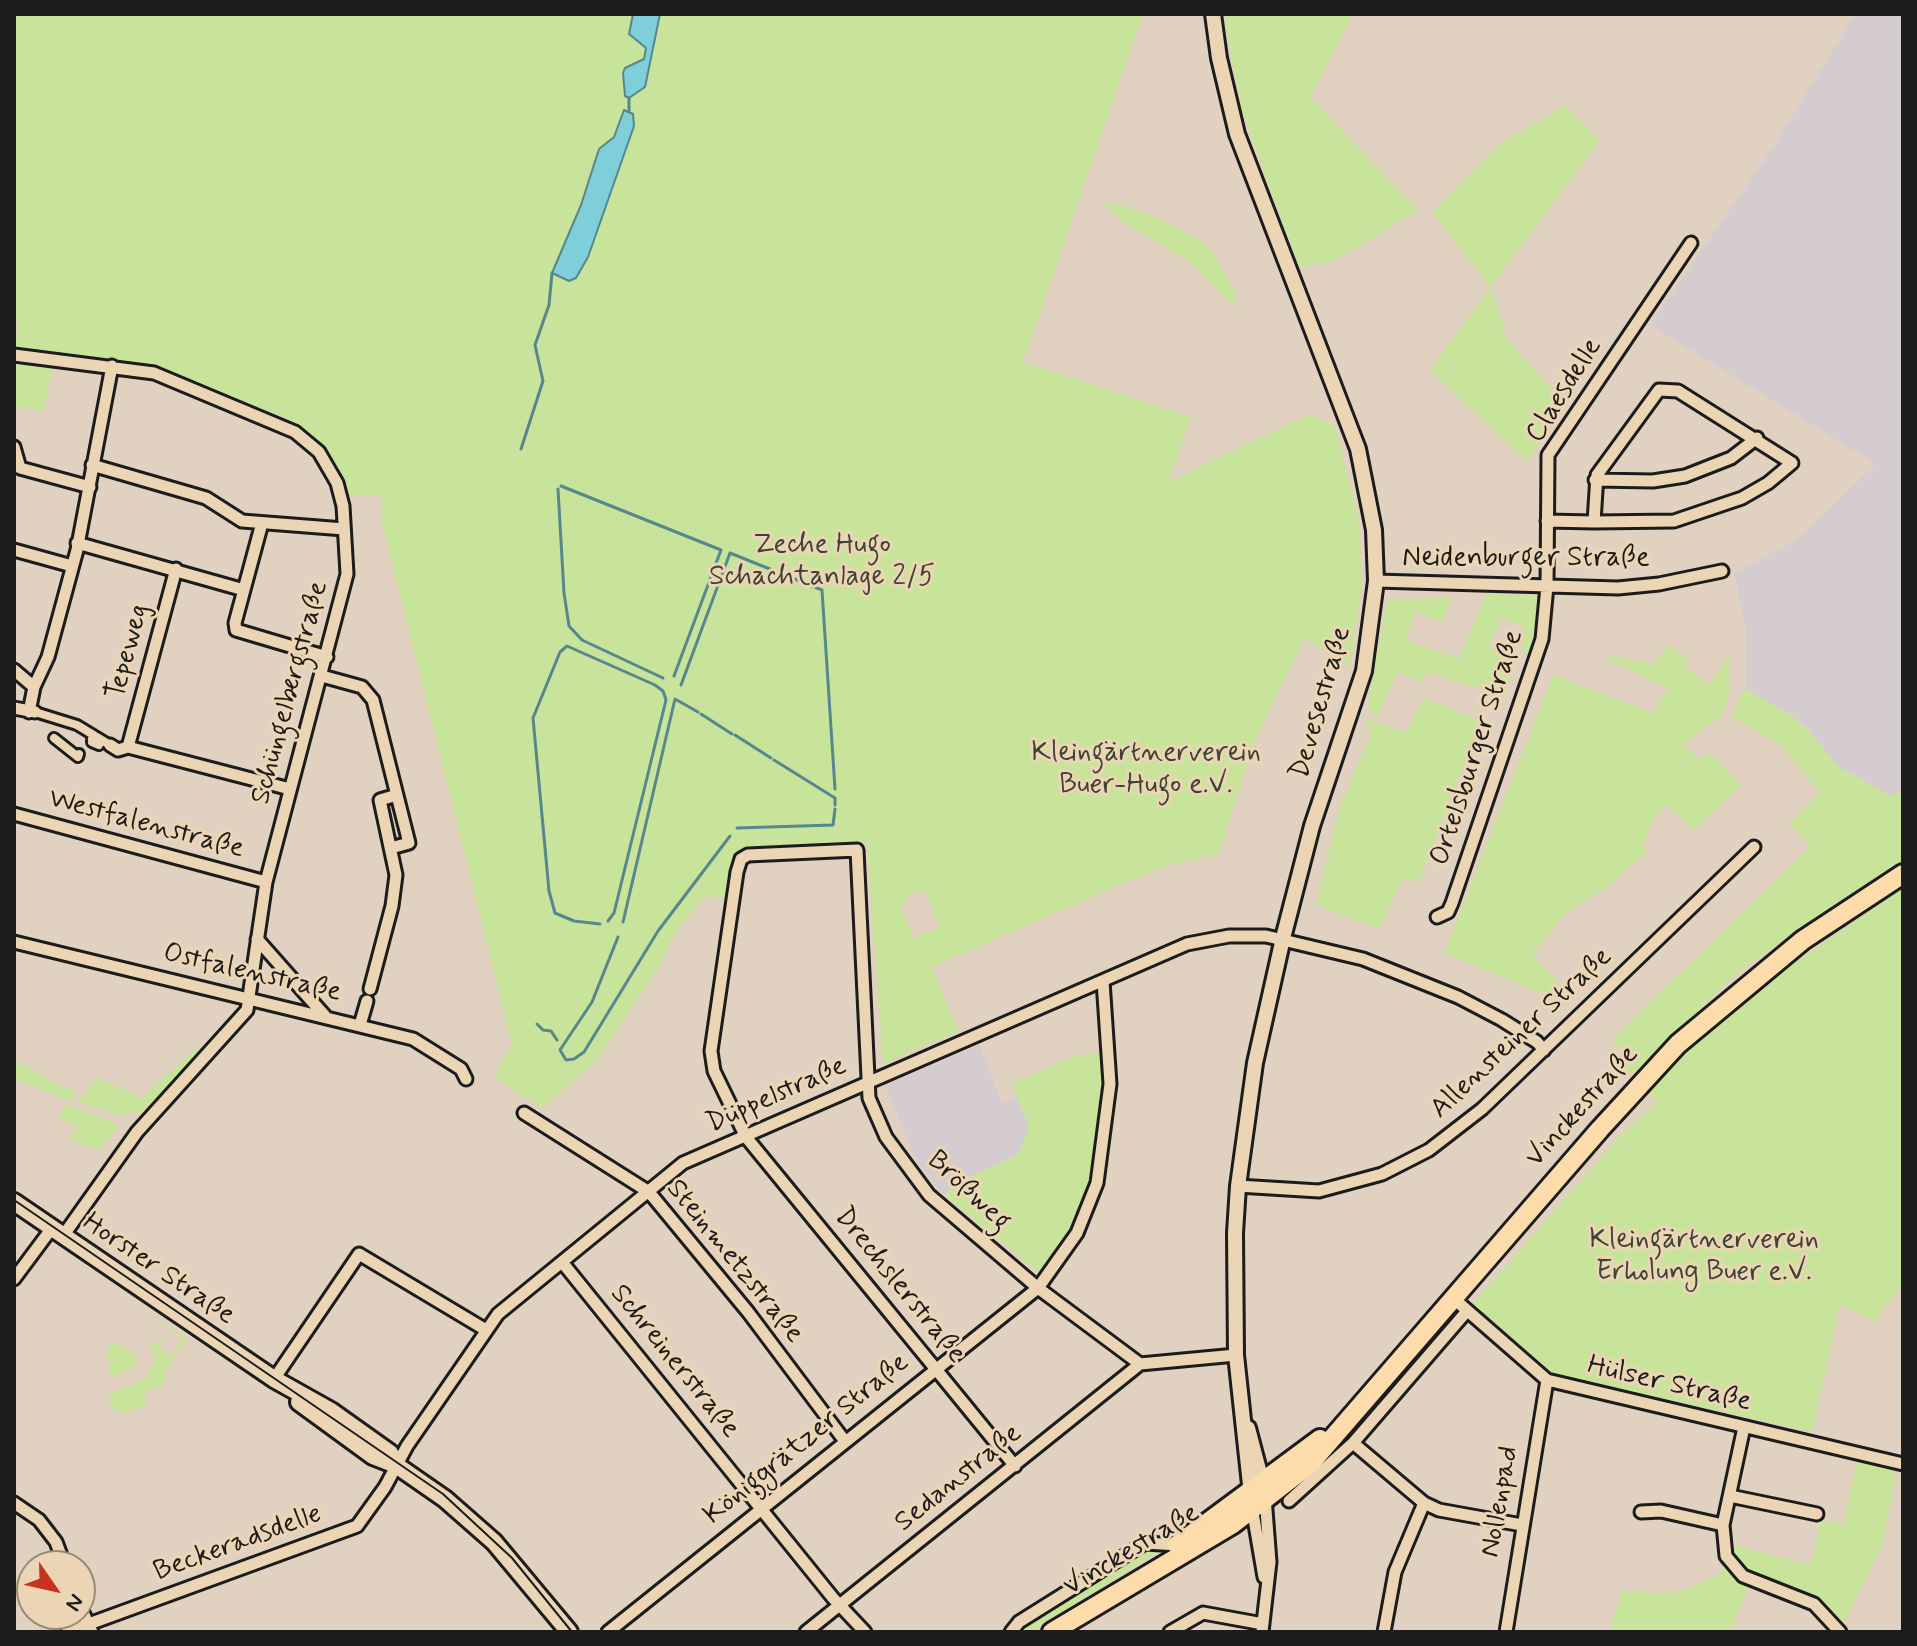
<!DOCTYPE html>
<meta charset="utf-8">
<style>
body{margin:0}
#map{position:relative;width:1917px;height:1646px;overflow:hidden;background:#e1d1c0;font-family:Mynerve,sans-serif}
canvas{display:block}
.frame{position:absolute;inset:0;border:16px solid #1c1c1c;pointer-events:none}
.north{position:absolute;left:16px;top:1550px;width:80px;height:80px;box-sizing:border-box;background:#ebd5b4;border:2px solid #988b77;border-radius:50%;rotate:124deg;font-size:22px;font-weight:700;line-height:32px;text-align:center;color:#1c1c1c}
.north::after{content:'';display:block;margin:auto;width:28px;height:36px;background:#c8321e;clip-path:polygon(50% 0,100% 100%,50% 72%,0 100%)}
</style>
<div id="map">
<canvas width="1917" height="1646"></canvas>
<div class="frame"></div>
<div class="north">N</div>
</div>
<script>
const ctx = document.querySelector('canvas').getContext('2d');
ctx.lineJoin = 'round';
function paint(path, color) {
  ctx.fillStyle = color;
  ctx.fill(path, 'evenodd');
}
function poly(rows) {
  const path = new Path2D();
  for (const r of rows) {
    path.moveTo(r[0], r[1]);
    for (let i = 2; i < r.length; i += 2) path.lineTo(r[i], r[i + 1]);
  }
  return path;
}
function strokePath(path, color, width, dash) {
  ctx.strokeStyle = color;
  ctx.lineWidth = width;
  ctx.lineCap = dash ? 'butt' : 'round';
  ctx.setLineDash(dash || []);
  ctx.stroke(path);
}
function drawText(font, color, halo, rows, align = 'center') {
  ctx.font = font + ' Mynerve,sans-serif';
  ctx.lineWidth = 6;
  ctx.setLineDash([]);
  ctx.textBaseline = 'middle';
  ctx.strokeStyle = halo;
  ctx.fillStyle = color;
  for (const [text, x, y, turn = 0] of rows) {
    ctx.save();
    ctx.translate(x, y);
    ctx.rotate((+turn || 0) * Math.PI / 180);
    ctx.textAlign = isNaN(turn) ? turn : align;
    if (halo) ctx.strokeText(text, 0, 0);
    ctx.fillText(text, 0, 0);
    ctx.restore();
  }
}
paint(poly([
 [1855,14,1903,14,1903,791,1891,796,1839,767,1808,730,1790,714,1745,689,1745,624,1734,573,1798,539,1876,464,1650,325,1772,149],
 [979,1045,1002,1103,1017,1097,1029,1126,1018,1156,956,1183,945,1196,919,1165,885,1086]
]), '#d5cccf');
paint(poly([
 [14,14,1143,14,1023,362,1191,417,1168,482,1307,415,1335,425,1360,525,1361,591,1350,666,1305,638,1252,747,1219,854,1176,863,1126,882,931,967,958,1031,883,1064,867,843,750,848,734,859,726,898,704,896,673,936,659,966,598,1059,542,1108,494,1077,512,1044,382,523,382,495,348,495,342,474,325,447,286,418,154,365,15,347,18,320,14,319],
 [924,889,940,927,913,938,900,907,907,903,905,897],
 [1223,14,1353,14,1310,97,1418,210,1336,260,1299,267,1241,108],
 [1565,105,1599,141,1491,287,1507,339,1566,406,1527,462,1430,370,1491,287,1432,213,1500,144],
 [1112,202,1153,215,1208,245,1237,294,1233,306,1192,264,1121,220,1104,204],
 [14,364,53,369,43,411,14,406],
 [1487,594,1543,596,1534,657,1521,651,1525,628,1501,618,1488,647,1517,660,1505,696,1426,672,1421,682,1397,672,1378,717,1368,711,1371,682,1388,599,1451,598,1443,622,1416,611,1405,640,1459,659],
 [1668,645,1688,659,1684,666,1709,685,1727,657,1730,659,1729,693,1724,713,1683,745,1700,760,1710,753,1741,785,1694,830,1667,804,1651,824,1643,845,1647,851,1612,883,1566,913,1532,954,1559,983,1553,998,1444,953,1553,675,1653,713,1668,688,1607,659,1610,655,1654,664],
 [1745,689,1790,714,1808,730,1839,767,1891,796,1903,791,1903,865,1855,891,1740,970,1634,1074,1618,1069,1626,1053,1611,1040,1811,846,1789,823,1820,793,1782,746,1731,716],
 [1423,698,1493,725,1486,742,1473,739,1419,882,1402,878,1380,929,1316,905,1339,810,1371,732,1365,719,1406,732],
 [1903,888,1903,1288,1883,1306,1876,1323,1840,1304,1812,1432,1554,1374,1473,1304,1622,1133,1658,1102,1646,1091,1668,1067,1772,978],
 [198,1047,204,1048,140,1114,129,1111,124,1116,78,1102,97,1078,142,1097],
 [1104,1052,1104,1089,1094,1176,1075,1225,1041,1274,945,1196,955,1183,1018,1155,1029,1126,1011,1083,1079,1055],
 [14,1063,26,1065,60,1086,77,1091,70,1101,17,1080],
 [66,1104,120,1125,100,1150,69,1139,78,1127,58,1119],
 [140,1306,187,1338,163,1374,166,1383,144,1392,146,1406,122,1412,112,1408,109,1394,148,1377,156,1353,148,1351,156,1341,163,1341,159,1348,170,1356,183,1339],
 [117,1343,133,1353,137,1362,131,1370,111,1376,107,1352,111,1344],
 [1857,1462,1895,1471,1896,1474,1882,1546,1843,1624,1839,1625,1805,1594,1754,1576,1730,1632,1609,1632,1622,1591,1635,1594,1637,1590,1659,1594,1683,1591,1722,1573,1724,1562,1717,1541,1811,1565,1821,1520,1843,1524],
 [1168,1546,1030,1632,1015,1632,1147,1547]
]), '#c8e49b');
const water = poly([
 [633,14,660,14,645,87,629,98,625,96,623,73,625,68,644,59,646,48,629,34,633,14],
 [624,110,633,114,634,126,588,257,576,278,569,281,552,273,581,205,599,149,614,137,624,110]
]);
paint(water, '#7ecfd9');
strokePath(water, '#57878d', 2);
strokePath(poly([
 [629,98,629,111],
 [521,449,543,381,535,345,549,305,552,273],
 [561,486,721,550,674,676],
 [558,489,564,593,569,626,582,640,663,678],
 [681,685,730,553,822,590,835,789],
 [701,714,732,734],
 [735,735,771,758],
 [774,760,835,798,835,805],
 [737,828,833,825,835,809],
 [623,922,675,699,698,712],
 [600,924,574,921,555,913,549,891,533,718,560,652,567,646,655,685,663,691,666,700,614,913,608,921],
 [618,937,592,1002,560,1050,566,1060,574,1059,584,1052,658,931,730,836],
 [537,1024,543,1030,551,1031,557,1040]
]), '#57878d', 3);
const pedestrian = poly([
 [35,712,77,725,110,745],
 [54,738,78,757,79,754],
 [92,742,99,745,92,739,95,736]
]);
const minor = poly([
 [14,355,154,373,295,432,319,452,337,483,343,506,347,574,266,882,247,1010,137,1132,63,1236],
 [14,447,20,468,90,487],
 [92,465,206,498,242,521,344,529],
 [1595,480,1653,481,1685,476,1731,458,1757,438],
 [1547,521,1594,522,1674,521,1742,498,1768,483,1792,463,1678,391,1659,390,1597,475,1594,522],
 [262,523,235,623,236,630,327,657],
 [77,543,244,590],
 [14,550,72,566],
 [1376,581,1618,588,1659,584,1722,571],
 [14,670,34,687],
 [322,676,362,687,373,700,409,843,391,848],
 [14,708,35,712],
 [29,712,34,687,48,657,77,550,112,366],
 [110,745,118,750,128,747,290,789],
 [128,747,176,569],
 [14,814,266,882],
 [1437,917,1448,912,1452,903,1542,639,1547,586,1548,455,1691,243],
 [257,939,325,1016],
 [14,942,413,1039,461,1069,466,1079],
 [370,989,392,906,396,875,380,800,397,795],
 [360,1025,367,1001],
 [524,1113,649,1192,748,1312,844,1440],
 [1238,1186,1319,1191,1382,1174,1429,1150,1482,1109,1754,847],
 [562,1262,833,1598,865,1632],
 [14,1279,52,1228],
 [1453,1298,1547,1380,1903,1464],
 [274,1379,359,1254,486,1330],
 [1744,1427,1723,1525,1726,1556,1743,1576,1814,1604,1840,1632],
 [1353,1443,1424,1503,1439,1510,1522,1525],
 [1015,1466,746,1137,714,1071,711,1051,737,872,741,859,748,855,857,850,869,1098,886,1137,929,1195,1038,1288,1140,1364,1236,1355],
 [1730,1496,1817,1514],
 [1289,1501,1353,1443,1467,1311],
 [14,1503,39,1520,56,1542,65,1566],
 [1252,1507,1264,1577],
 [1641,1512,1661,1511,1723,1525],
 [80,1606,92,1632],
 [67,1632,357,1526,385,1487,407,1446,498,1314,683,1163,1187,944,1229,936,1266,936,1363,959,1458,997,1502,1020,1537,1042,1544,1050],
 [608,1632,1038,1288,1077,1233,1097,1183,1110,1084,1103,981],
 [806,1632,1140,1364],
 [1011,1632,1019,1622,1145,1543,1178,1545],
 [1170,1632,1203,1613,1263,1624],
 [1262,1632,1270,1562,1265,1497],
 [1384,1632,1395,1572,1424,1503],
 [1506,1632,1547,1380]
]);
const tertiary = poly([
 [1213,14,1219,58,1237,134,1358,449,1374,530,1376,581,1364,671,1312,826,1283,938,1255,1063,1238,1186,1235,1233,1236,1355,1251,1494],
 [1248,1428,1263,1485]
]);
const secondary = poly([
 [14,1202,274,1379,331,1411,390,1453,396,1465,445,1499,494,1542,569,1632],
 [299,1402,373,1456,396,1465]
]);
const primary = poly([
 [1177,1545,1320,1439],
 [1052,1632,1233,1524,1309,1465,1600,1129,1678,1044,1803,940,1903,874]
]);
strokePath(pedestrian, '#1c1c1c', 14);
strokePath(minor, '#1c1c1c', 17);
strokePath(tertiary, '#1c1c1c', 20);
strokePath(secondary, '#1c1c1c', 22);
strokePath(primary, '#1c1c1c', 24);
strokePath(pedestrian, '#ebd5b4', 8);
strokePath(minor, '#ebd5b4', 11);
strokePath(tertiary, '#ebd5b4', 14);
strokePath(secondary, '#ebd5b4', 16);
strokePath(primary, '#fddcac', 18);
strokePath(poly([
 [14,1200,443,1494,512,1558,572,1632]
]), '#1c1c1c', 2);
drawText('28px', '#1c1c1c', '#ebd5b4', [
 ["Claesdelle",1565,391,-58],
 ["Neidenburger Straße",1526,559],
 ["Tepeweg",129,652,-75],
 ["Schüngelbergstraße",291,693,-75],
 ["Devesestraße",1322,703,-74],
 ["Ortelsburger Straße",1478,748,-72],
 ["Westfalenstraße",146,825,15],
 ["Ostfalenstraße",252,974,13],
 ["Allensteiner Straße",1522,1034,-43],
 ["Düppelstraße",777,1096,-24],
 ["Vinckestraße",1583,1107,-48],
 ["Brößweg",968,1192,43],
 ["Steinmetzstraße",734,1262,51],
 ["Horster Straße",158,1270,34],
 ["Drechslerstraße",899,1286,51],
 ["Schreinerstraße",674,1362,51],
 ["Hülser Straße",1669,1385,13],
 ["Königgrätzer Straße",807,1440,-39],
 ["Sedanstraße",959,1479,-39],
 ["Nollenpad",1501,1502,-80],
 ["Beckeradsdelle",238,1544,-20],
 ["Vinckestraße",1132,1551,-31]
]);
drawText('28px', '#3e4435', '#ebd5b4', [
 ["Zeche Hugo",822,546],
 ["Schachtanlage 2/5",822,578],
 ["Kleingärtnerverein",1146,754],
 ["Buer-Hugo e.V.",1146,786],
 ["Kleingärtnerverein",1704,1241],
 ["Erholung Buer e.V.",1704,1273]
]);
</script>
